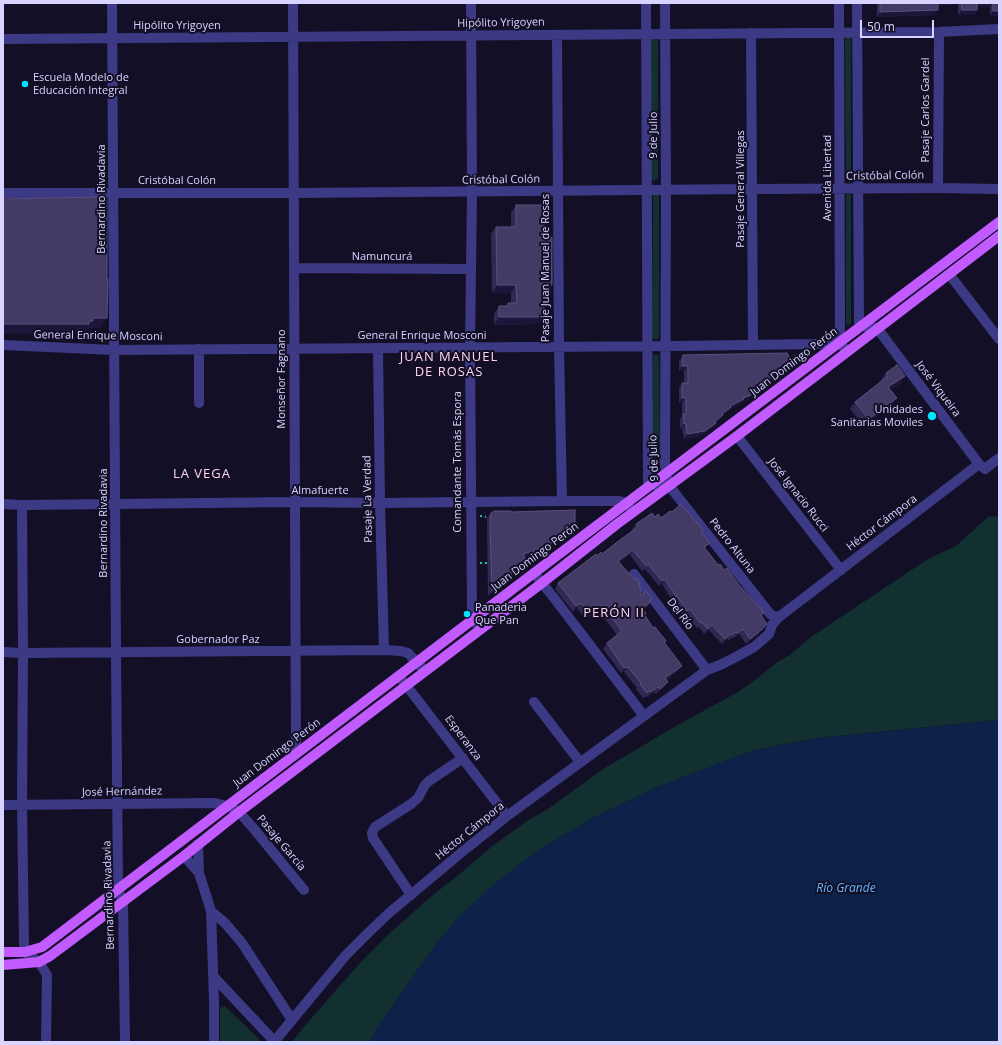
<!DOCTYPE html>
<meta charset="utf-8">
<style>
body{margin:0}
#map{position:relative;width:1002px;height:1045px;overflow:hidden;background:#130f26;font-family:"Open Sans",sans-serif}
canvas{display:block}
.frame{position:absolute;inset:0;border:4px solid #d9d4ff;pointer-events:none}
.scale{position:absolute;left:860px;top:20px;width:74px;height:18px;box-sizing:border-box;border:2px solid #d9d4ff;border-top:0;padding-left:5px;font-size:12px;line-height:14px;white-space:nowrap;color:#d9d4ff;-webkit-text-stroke:3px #130f26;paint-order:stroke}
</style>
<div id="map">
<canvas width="1002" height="1045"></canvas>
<div class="frame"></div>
<div class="scale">50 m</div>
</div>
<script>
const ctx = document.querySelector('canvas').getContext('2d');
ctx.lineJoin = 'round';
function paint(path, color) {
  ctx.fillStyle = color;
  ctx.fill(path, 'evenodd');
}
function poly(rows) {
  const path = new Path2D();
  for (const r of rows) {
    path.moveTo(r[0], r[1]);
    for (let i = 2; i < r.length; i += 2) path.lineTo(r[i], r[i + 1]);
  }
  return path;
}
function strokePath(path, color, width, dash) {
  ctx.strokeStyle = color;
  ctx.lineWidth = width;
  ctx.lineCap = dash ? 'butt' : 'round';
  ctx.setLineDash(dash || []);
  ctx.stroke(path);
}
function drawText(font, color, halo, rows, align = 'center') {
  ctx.font = font + ' "Open Sans",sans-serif';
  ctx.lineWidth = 4;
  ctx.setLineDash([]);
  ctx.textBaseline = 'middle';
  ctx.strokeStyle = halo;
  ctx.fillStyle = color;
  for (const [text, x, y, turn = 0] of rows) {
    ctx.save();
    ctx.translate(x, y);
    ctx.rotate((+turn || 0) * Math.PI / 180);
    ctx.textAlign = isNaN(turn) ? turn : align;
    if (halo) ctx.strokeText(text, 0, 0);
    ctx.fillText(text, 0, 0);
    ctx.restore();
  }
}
paint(poly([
 [845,37,851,37,851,173,848,175,846,173],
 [651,38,658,38,658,178,654,181,651,178],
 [848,193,851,194,851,324,848,325,846,324,846,195],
 [656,194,659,195,659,337,657,340,652,338,653,195],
 [656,354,659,356,660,464,656,466,652,463,653,356],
 [999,516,999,720,818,738,755,750,653,789,593,818,540,849,492,886,436,944,377,1028,370,1042,292,1042,302,1029,359,964,392,931,433,895,456,877,490,848,527,821,548,809,603,769,683,722,738,692,759,677,776,663,791,654,811,637,928,559,956,546,988,517],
 [225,1006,258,1038,261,1042,220,1042,220,1008]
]), '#12302f');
paint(poly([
 [999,720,999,1042,370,1042,377,1028,407,985,436,944,461,914,492,886,540,849,593,818,653,789,703,769,755,750,818,738]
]), '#0c2248');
strokePath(poly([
 [480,516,486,517],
 [480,563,487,563]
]), '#2fb8b0', 2, [2, 3]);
strokePath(poly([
 [112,3,116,653,118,890,123,902,125,1042],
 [293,3,296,754],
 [471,3,472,192,470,348,472,614,473,620,481,629],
 [646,3,648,482,651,485,669,485],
 [665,3,666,190,665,466,666,474,669,485,674,492,771,615,779,617],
 [839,3,840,342,844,348],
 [857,3,859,322,861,326,877,328,979,464,985,469,999,458],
 [751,33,753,345],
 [557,35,559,346,562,501],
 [3,39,939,32,999,29],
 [938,188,939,32],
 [3,193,294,193,753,189,938,188,999,189],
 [294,268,470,269],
 [949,274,999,339],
 [3,345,114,350,678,346,814,344,840,342],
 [378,348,380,503,384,650],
 [199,349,199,403],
 [737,436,841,570],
 [3,504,22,505,295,502,380,503,562,501,618,501,627,503,633,512],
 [22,505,23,653,22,805,24,944,25,952,39,962,47,975,46,1042],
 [534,573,554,598,644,716],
 [634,574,707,670],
 [3,652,23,653,384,650,401,651,408,653,425,671],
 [399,676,507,816],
 [534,702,580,762],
 [3,805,215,803,228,806,239,812,254,829,304,890],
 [198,844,199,873],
 [184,856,199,873,211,911,214,1001,214,1042],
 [411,895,373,838,372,833,375,827,411,804,418,798,425,785,429,781,463,758],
 [211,911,225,923,242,943,292,1020],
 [213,976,275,1042],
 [274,1042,292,1020,346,955,367,934,389,913,462,852,507,816,707,670,720,665,734,658,754,647,769,634,772,625,779,617,979,464]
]), '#3d3a85', 10);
strokePath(poly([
 [3,952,25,952,42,947,534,573,999,222],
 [3,965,39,962,50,956,184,856,239,812,542,583,617,524,737,436,999,236]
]), '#c25bff', 10);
paint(poly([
 [877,3,999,3,990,16,990,7,977,7,977,10,974,15,958,15,958,4,938,5,934,15,877,17],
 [516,205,544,237,552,285,546,293,544,293,544,317,539,324,494,325,494,314,499,306,506,306,508,303,511,303,511,293,492,293,491,234,496,227,511,227,511,213],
 [683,355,789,367,754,392,751,397,750,397,748,400,742,402,740,404,729,410,722,416,719,420,716,423,712,428,701,436,684,439,682,429,680,429,680,419,682,416,682,403,679,403,679,388,682,383,684,383,684,371,679,371,679,361],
 [886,373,905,376,900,384,890,390,892,405,864,426,850,409,855,402,882,381,881,380],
 [511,512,575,528,571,533,565,533,562,538,542,554,534,554,531,558,524,558,521,569,511,577,508,581,488,596,487,529,487,518,491,513],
 [672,512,702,532,706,548,706,549,718,565,724,570,739,585,762,616,764,629,755,637,746,644,739,634,734,638,733,637,729,640,727,639,722,644,709,630,704,634,699,627,697,628,686,614,683,616,673,602,662,584,659,586,645,569,642,571,630,555,620,562,641,595,650,602,647,607,643,610,646,613,644,615,653,628,665,643,678,671,666,680,664,687,656,694,654,692,647,697,646,696,643,698,636,689,637,688,624,672,621,673,603,649,607,643,617,635,598,610,585,619,577,608,573,612,555,589,558,583,597,556,602,554,633,530,632,529,636,524,655,517,661,518]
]), '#312854');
paint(poly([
 [936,3,959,3,958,4,934,5],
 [977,3,993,3,990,7,974,7],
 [938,10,934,15,877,17,880,12],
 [962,10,977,10,974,15,958,15],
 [993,11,999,11,999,16,990,16],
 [497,285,516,285,511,293,492,293],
 [544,285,552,285,546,293,539,293],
 [499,317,544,317,539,324,494,325],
 [93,318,107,318,101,328,88,328,86,331,84,331,83,333,3,334,3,324],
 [792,362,789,367,754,392,751,397,750,397,748,400,742,402,740,404,729,410,722,416,719,420,711,427,714,422,730,406,743,398],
 [682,366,688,366,684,371,679,371],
 [905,376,900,384,883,394,888,387],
 [682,398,686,398,682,403,679,403],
 [897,398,892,405,864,426,869,419],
 [686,423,682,429,680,429,684,424],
 [716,423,712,428,701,436,684,439,687,434],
 [565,528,575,528,571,533,562,533],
 [565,533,562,538,542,554,534,554,531,558,521,558,524,553,534,549],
 [710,543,706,548,701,552,704,547],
 [633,550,630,555,615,566,618,561],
 [525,564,521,569,511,577,508,581,488,596,492,591,511,574],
 [665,579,662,584,659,586,662,581],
 [650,602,647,607,638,614,642,609],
 [581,603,577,608,573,612,576,606],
 [602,605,598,610,585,619,589,614],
 [690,609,686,614,683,616,687,611],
 [767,624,764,629,755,637,746,644,750,639],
 [712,625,709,630,704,634,708,629],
 [743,629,739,634,734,638,738,633],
 [731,634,727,639,722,644,725,639],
 [682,666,678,671,661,683,665,678],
 [628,667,624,672,621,673,624,668],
 [668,682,664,687,656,694,660,689],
 [658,687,654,692,647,697,651,692]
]), '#1d163a');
const building = poly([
 [880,3,938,3,938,10,880,12,880,3],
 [961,3,977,3,977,10,962,10,961,3],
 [993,3,999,3,999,11,993,11,993,3],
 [103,197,107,199,107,279,108,279,107,318,93,318,93,321,89,321,89,324,3,324,3,199,103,197],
 [516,205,544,205,544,237,552,237,552,285,544,285,544,317,499,317,499,306,508,306,508,303,517,303,516,285,497,285,496,227,516,227,516,205],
 [787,353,792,362,754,390,755,391,750,393,751,395,743,398,744,399,730,406,731,407,722,414,723,415,714,422,716,423,705,431,687,434,686,423,684,424,683,414,686,414,686,398,682,398,682,383,688,383,688,366,682,366,683,355,787,353],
 [897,365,905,376,888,387,897,398,869,419,855,402,888,376,886,373,897,365],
 [681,504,703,530,701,532,710,543,704,547,718,565,720,564,724,570,727,568,739,585,758,606,759,606,764,613,761,615,767,624,759,632,750,639,743,629,738,633,736,632,732,635,731,634,725,639,712,625,708,629,702,622,700,623,690,609,687,611,677,596,676,597,665,579,662,581,648,564,646,566,633,550,618,561,634,579,637,579,639,582,641,595,646,591,652,599,649,601,650,602,642,609,646,613,644,614,653,628,655,627,666,641,664,642,682,666,665,678,668,682,660,689,658,687,651,692,650,690,647,693,640,684,641,683,628,667,624,668,607,643,622,631,602,605,589,614,581,603,576,606,558,583,596,554,597,556,601,552,602,554,620,540,638,527,636,524,652,513,655,517,658,514,661,518,670,511,672,512,681,504],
 [575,510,575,528,565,528,565,533,545,549,534,549,534,553,524,553,525,564,511,574,511,576,492,591,490,524,491,513,494,511,511,511,511,512,575,510]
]);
paint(building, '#433a66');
strokePath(building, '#5a527e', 1);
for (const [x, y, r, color] of [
 [25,84,4,"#00e5ff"],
 [932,416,5,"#00e5ff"],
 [467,614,4,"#00e5ff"]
]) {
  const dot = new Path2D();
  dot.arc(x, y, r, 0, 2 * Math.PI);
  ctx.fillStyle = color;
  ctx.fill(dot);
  strokePath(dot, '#130f26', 1.5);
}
drawText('11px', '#d9d4ff', '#130f26', [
 ["Hipólito Yrigoyen",501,23,-1],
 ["Hipólito Yrigoyen",177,26],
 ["Pasaje Carlos Gardel",926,110,-90],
 ["9 de Julio",654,135,-90],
 ["Cristóbal Colón",885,176,-1],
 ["Avenida Libertad",828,178,-90],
 ["Cristóbal Colón",501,180,-1],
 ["Cristóbal Colón",177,181],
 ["Pasaje General Villegas",741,189,-90],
 ["Bernardino Rivadavia",102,199,-90],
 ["Namuncurá",382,257],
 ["Pasaje Juan Manuel de Rosas",546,268,-90],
 ["General Enrique Mosconi",98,336,1],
 ["General Enrique Mosconi",422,336],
 ["Juan Domingo Perón",794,362,-37],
 ["Monseñor Fagnano",282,379,-90],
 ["José Viqueira",938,389,53],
 ["9 de Julio",654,458,-92],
 ["Comandante Tomás Espora",458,462,-90],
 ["Almafuerte",320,491],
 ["José Ignacio Rucci",798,495,52],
 ["Pasaje La Verdad",368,499,-91],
 ["Bernardino Rivadavia",104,523,-90],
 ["Héctor Cámpora",882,523,-37],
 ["Pedro Altuna",732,546,52],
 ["Juan Domingo Perón",535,557,-37],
 ["Del Río",680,614,53],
 ["Gobernador Paz",218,640],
 ["Esperanza",463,738,53],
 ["Juan Domingo Perón",277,753,-37],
 ["José Hernández",122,792,-1],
 ["Héctor Cámpora",470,831,-39],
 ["Pasaje García",281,843,50],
 ["Bernardino Rivadavia",109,895,-92]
]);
drawText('11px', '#d9d4ff', '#130f26', [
 ["Escuela Modelo de",33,78],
 ["Educación Integral",33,91],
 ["Unidades",923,410,"right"],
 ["Sanitarias Moviles",923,423,"right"],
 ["Panaderia",475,608],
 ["Que Pan",475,621]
], 'left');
drawText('italic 12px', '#62b6ff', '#130f26', [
 ["Río Grande",846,889]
]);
ctx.letterSpacing = '1px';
drawText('13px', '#ffd6f0', '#130f26', [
 ["JUAN MANUEL",449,357],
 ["DE ROSAS",449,372],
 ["LA VEGA",202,474],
 ["PERÓN II",614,613]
]);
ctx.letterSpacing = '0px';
</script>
